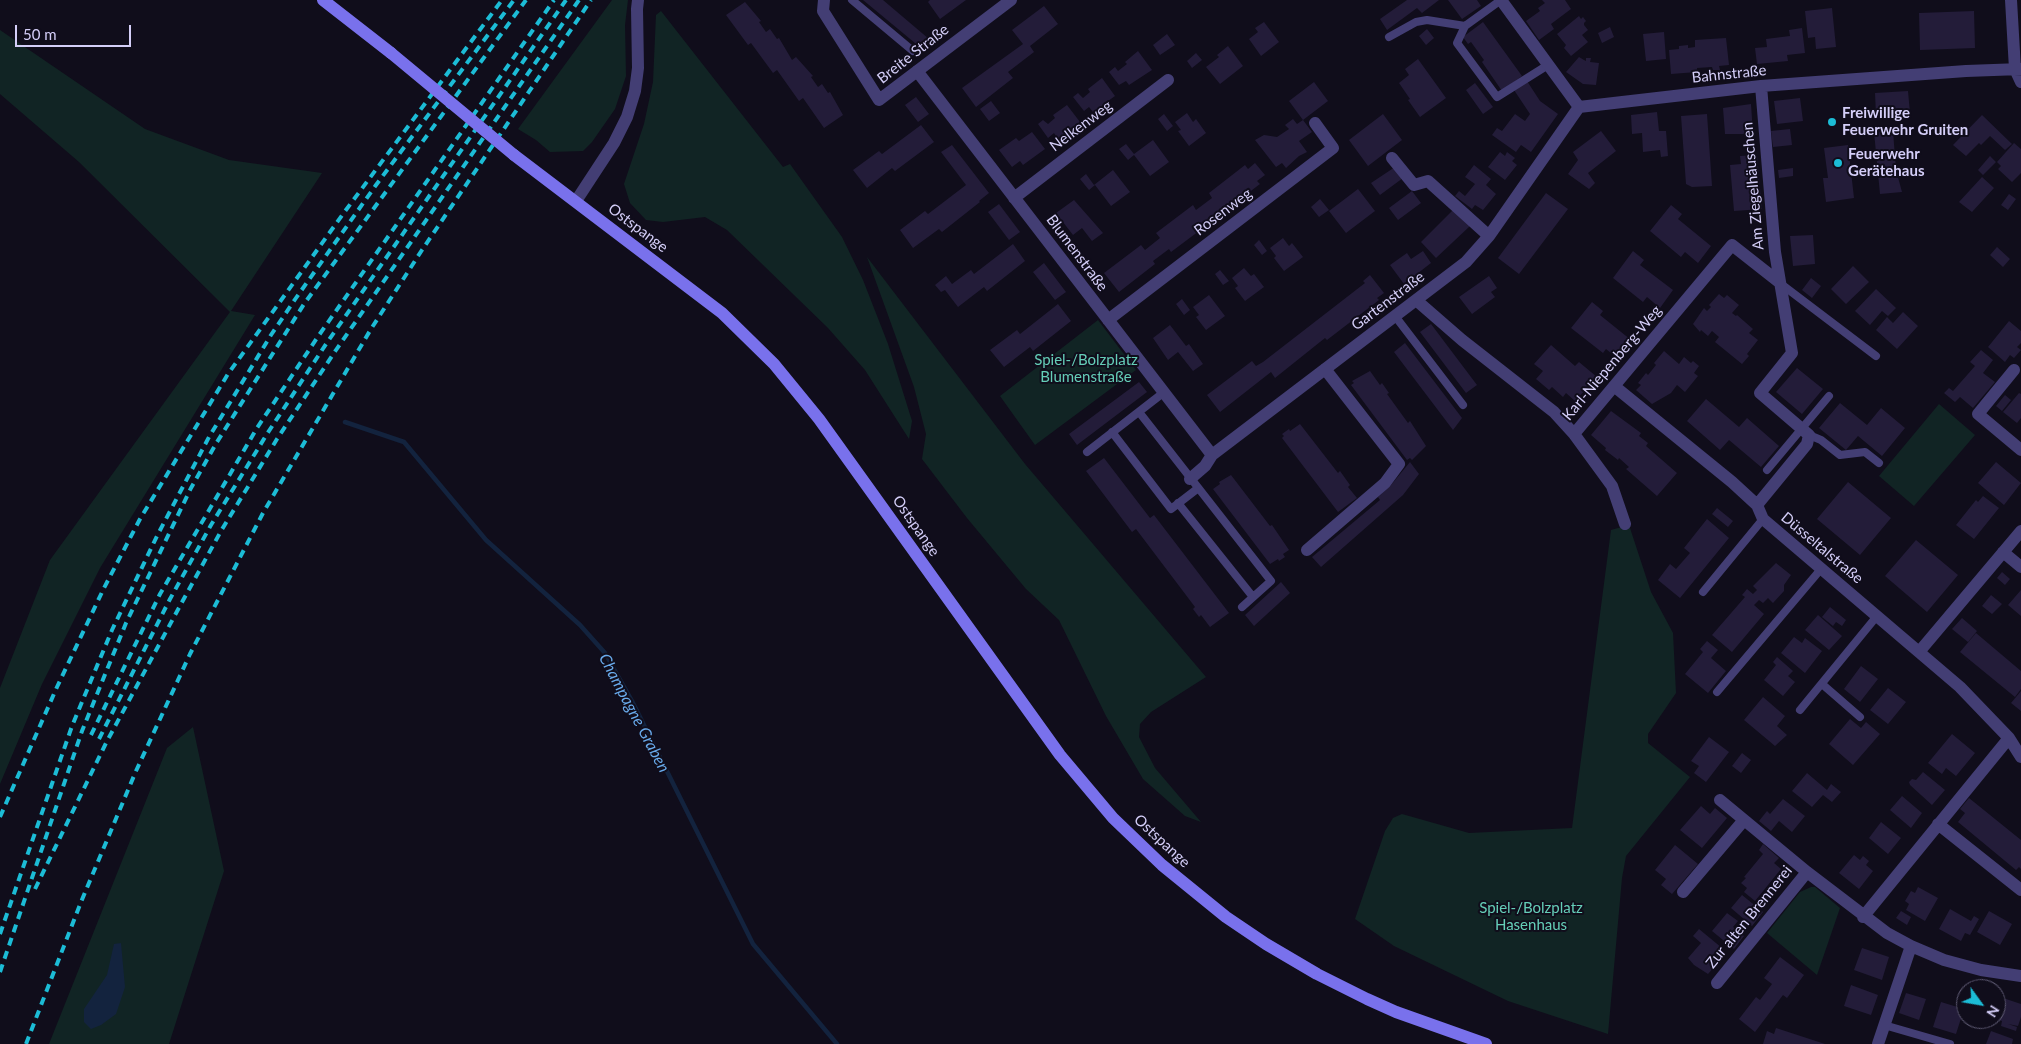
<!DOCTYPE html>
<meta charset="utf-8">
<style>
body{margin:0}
#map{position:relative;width:2021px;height:1044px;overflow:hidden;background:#100d1b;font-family:Lato,sans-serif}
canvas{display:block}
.north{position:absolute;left:1956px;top:979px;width:50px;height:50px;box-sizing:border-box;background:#100d1b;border:1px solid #5e5a73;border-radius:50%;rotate:122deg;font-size:14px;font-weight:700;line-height:20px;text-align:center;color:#d4cef8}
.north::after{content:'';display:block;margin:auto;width:18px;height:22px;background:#1cbcd6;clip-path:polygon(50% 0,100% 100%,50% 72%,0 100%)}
.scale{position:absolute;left:15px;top:25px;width:116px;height:22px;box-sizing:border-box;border:2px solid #d4cef8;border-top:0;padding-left:6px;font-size:15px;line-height:18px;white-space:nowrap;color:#d4cef8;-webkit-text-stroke:4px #100d1b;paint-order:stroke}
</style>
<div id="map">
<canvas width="2021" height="1044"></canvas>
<div class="north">N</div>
<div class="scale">50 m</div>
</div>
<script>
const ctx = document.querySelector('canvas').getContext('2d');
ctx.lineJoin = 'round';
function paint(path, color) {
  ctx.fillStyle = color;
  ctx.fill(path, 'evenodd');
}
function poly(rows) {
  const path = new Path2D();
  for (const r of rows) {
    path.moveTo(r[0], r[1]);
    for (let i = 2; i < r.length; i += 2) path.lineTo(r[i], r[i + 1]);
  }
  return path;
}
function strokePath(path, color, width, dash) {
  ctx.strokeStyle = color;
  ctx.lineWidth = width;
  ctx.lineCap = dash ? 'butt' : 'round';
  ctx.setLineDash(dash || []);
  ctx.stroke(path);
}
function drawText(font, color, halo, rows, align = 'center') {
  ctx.font = font + ' Lato,sans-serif';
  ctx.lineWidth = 4;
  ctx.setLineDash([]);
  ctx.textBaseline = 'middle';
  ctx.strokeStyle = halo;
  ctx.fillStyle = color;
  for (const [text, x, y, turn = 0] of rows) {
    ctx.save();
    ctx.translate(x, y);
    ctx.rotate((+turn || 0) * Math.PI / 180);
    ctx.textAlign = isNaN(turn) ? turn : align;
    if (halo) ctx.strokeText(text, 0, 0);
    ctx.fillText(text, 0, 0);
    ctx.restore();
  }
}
paint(poly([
 [612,0,628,0,625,25,626,76,615,109,592,142,583,151,550,152,536,140,518,129],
 [661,11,783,167,790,164,842,237,863,280,888,344,912,421,909,439,865,370,828,328,727,230,705,217,663,222,646,220,630,203,624,184,644,124,653,82,656,15],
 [0,30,145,129,229,160,322,173,231,311,255,315,100,568,42,684,0,784,0,688,50,560,230,312,79,162,0,94],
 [867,257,1025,464,1206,677,1151,712,1140,724,1139,737,1155,768,1201,822,1185,816,1143,779,1106,716,1059,620,1026,589,967,518,922,459,926,434,914,387],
 [1098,320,1136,370,1035,445,1000,396],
 [1939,404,1975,435,1914,506,1879,476],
 [1629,525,1651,592,1673,633,1676,693,1648,734,1648,743,1690,777,1626,856,1622,878,1608,1034,1508,1001,1394,946,1355,919,1385,831,1393,818,1402,814,1469,833,1572,828,1611,530],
 [193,727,224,871,169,1044,49,1044,167,748],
 [1811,887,1815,887,1840,908,1817,975,1767,933,1800,892]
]), '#112424');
paint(poly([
 [121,943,125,987,116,1014,101,1025,91,1029,84,1022,84,1009,107,975,114,944]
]), '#13233e');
strokePath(poly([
 [345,422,404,442,486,540,580,625,605,653,632,701,753,944,837,1044]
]), '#13233e', 4.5);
paint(poly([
 [863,0,883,0,929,39,921,48],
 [930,0,966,0,940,19,928,2],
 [1407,0,1439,0,1422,13,1417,8,1387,30,1380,19],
 [1448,0,1477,0,1481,6,1462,19],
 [1542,0,1565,0,1571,9,1551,24,1554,29,1539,40,1526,21,1540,11,1538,8,1545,3],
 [745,2,761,21,759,22,766,32,770,29,777,39,779,38,792,60,796,57,813,76,811,77,818,87,822,84,828,93,830,92,843,115,824,128,803,98,799,101,777,70,773,73,751,43,748,45,726,15],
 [1044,6,1058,24,1030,46,1034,52,1008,72,1013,78,976,107,962,88,1023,44,1012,30],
 [1832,8,1836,47,1816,49,1815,37,1808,38,1805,11],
 [1974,11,1975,48,1920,50,1919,13],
 [1579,16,1581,19,1583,17,1586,21,1584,23,1584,25,1588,30,1582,35,1588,42,1571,56,1564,48,1566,45,1557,34],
 [1264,22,1279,42,1261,56,1249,39,1258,32,1255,28],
 [1483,22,1522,76,1502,91,1482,62,1484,60,1471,42,1468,44,1463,37],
 [1610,27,1614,37,1602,43,1598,33],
 [1802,28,1805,53,1787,55,1788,61,1757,64,1755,48,1767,47,1766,39,1790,36,1789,30],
 [1427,29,1434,38,1426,45,1419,36],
 [1664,32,1666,59,1646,61,1643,34],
 [1167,34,1175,45,1160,55,1153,45],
 [1726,38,1729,65,1719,66,1720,70,1713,70,1712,67,1697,68,1697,72,1671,74,1669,50,1679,49,1679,46,1688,45,1688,48,1695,47,1695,40],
 [1228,46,1243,66,1220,84,1206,67,1219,57,1217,55],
 [1138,51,1152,70,1129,85,1126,81,1119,85,1109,72,1115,67,1118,71,1127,64,1125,62],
 [1196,53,1202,60,1192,68,1187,61],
 [1579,57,1584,60,1586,61,1586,58,1591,58,1590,62,1599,63,1596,85,1583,84,1566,72],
 [1418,59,1446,98,1420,117,1408,100,1410,99,1399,83,1409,75,1405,69],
 [1102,78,1115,96,1093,112,1089,107,1084,111,1073,97,1078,93,1083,98,1090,92,1088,89],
 [1527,81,1540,101,1558,114,1531,152,1521,145,1516,152,1492,135,1497,128,1502,131,1515,114,1525,121,1530,114,1514,90],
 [1314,82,1328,101,1303,120,1312,132,1299,141,1307,152,1299,156,1286,168,1282,163,1276,167,1255,140,1264,135,1277,137,1289,129,1285,125,1293,119,1297,124,1303,120,1289,101],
 [1475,83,1493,107,1483,114,1466,90],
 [1908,91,1910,113,1876,115,1875,93],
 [916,97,929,114,918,122,905,105],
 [1800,98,1803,121,1777,124,1774,101],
 [991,101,1000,113,989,121,980,109],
 [1751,104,1753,134,1725,134,1723,108],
 [1067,105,1080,122,1058,139,1054,133,1048,138,1038,124,1043,120,1048,124,1055,118,1053,115],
 [1657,112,1659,131,1666,131,1668,156,1661,157,1660,150,1643,152,1642,133,1632,134,1631,115],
 [1187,113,1193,122,1196,119,1206,133,1189,146,1178,131,1181,130,1175,122],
 [1164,114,1173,126,1167,131,1158,119],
 [1383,114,1402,140,1368,166,1349,140],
 [1707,114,1712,186,1692,187,1686,184,1681,116],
 [1982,115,2012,144,2005,150,1990,136,1981,145,1979,143,1966,156,1953,145],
 [921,125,934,142,895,171,892,168,867,188,853,170,879,151,882,154],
 [1790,129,1792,145,1773,147,1771,131],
 [1601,131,1616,151,1588,173,1595,183,1589,189,1568,174,1578,160,1573,152],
 [1893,131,1896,170,1902,192,1880,194,1874,132],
 [1032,132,1045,149,1023,165,1020,161,1012,167,999,150,1016,138,1019,141],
 [1153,140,1169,162,1150,176,1134,155,1128,160,1119,149,1126,144,1134,154],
 [2014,143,2021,149,2021,173,2012,182,1998,169,2001,166,1997,162],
 [952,145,989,193,979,201,980,202,942,232,939,229,913,248,900,230,925,211,928,214,966,185,941,152],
 [1848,145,1854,198,1826,202,1823,178,1828,178,1824,148],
 [1500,152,1505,156,1507,152,1515,158,1512,161,1517,165,1505,180,1488,167],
 [1757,155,1762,209,1734,211,1730,165,1741,164,1740,156],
 [1990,156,1996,162,1983,175,1978,170],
 [1255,163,1265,175,1257,181,1260,184,1223,212,1221,209,1205,222,1207,225,1171,252,1169,249,1153,261,1155,264,1119,292,1104,273,1141,245,1145,250,1160,238,1156,233,1193,205,1196,210,1212,198,1209,193,1245,165,1248,169],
 [1474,165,1491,179,1486,185,1496,194,1483,210,1475,205,1472,209,1455,196,1459,191,1465,196,1475,184,1465,177],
 [1395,167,1403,178,1380,195,1371,183],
 [1793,168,1793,176,1779,178,1778,170],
 [1113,170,1130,192,1111,206,1095,185,1089,190,1080,179,1086,174,1094,185],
 [1982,177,1994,188,1972,212,1959,202],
 [1358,189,1375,211,1346,233,1329,211],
 [1412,191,1421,203,1398,220,1389,208],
 [1546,193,1568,209,1519,274,1498,258],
 [2009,194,2016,199,2008,210,2001,205],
 [1320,199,1329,210,1319,217,1311,207],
 [1074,200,1103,233,1092,241,1082,228,1073,235,1056,213],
 [999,204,1020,232,1009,240,988,212],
 [1671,205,1682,214,1678,219,1711,246,1698,263,1685,252,1681,257,1650,231],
 [1454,209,1470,226,1436,258,1421,242],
 [1813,235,1815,264,1793,266,1790,236],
 [1283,238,1289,246,1292,243,1303,257,1284,271,1274,258,1276,256,1270,248],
 [1259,240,1267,251,1262,255,1254,245],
 [1013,244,1025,261,987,291,984,287,958,307,945,290,941,292,935,285,946,276,952,284,971,270,974,274],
 [1997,247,2010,259,2003,267,1990,255],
 [1423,251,1431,263,1404,284,1390,265,1407,253,1411,259],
 [1633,251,1644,260,1640,265,1673,290,1660,308,1647,297,1643,302,1613,278],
 [1044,263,1066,292,1055,300,1033,272],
 [1853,266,1869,282,1846,304,1831,289],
 [1244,268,1251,276,1254,274,1264,287,1245,301,1235,288,1238,286,1232,278],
 [1220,270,1229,281,1223,285,1215,274],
 [1370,275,1384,293,1377,298,1379,300,1327,340,1325,338,1275,378,1271,372,1220,412,1207,395,1252,361,1256,366,1263,362,1365,283,1363,281],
 [1489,276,1497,288,1491,292,1495,297,1472,314,1459,297],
 [1811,278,1821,286,1812,298,1802,290],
 [1876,289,1896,308,1888,316,1882,311,1870,325,1855,311],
 [1719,294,1724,298,1727,295,1739,305,1732,313,1736,316,1737,315,1753,329,1749,333,1758,340,1747,354,1749,356,1742,364,1715,342,1719,337,1712,331,1708,336,1701,330,1700,332,1693,324,1704,308,1707,311,1711,307,1709,305],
 [1209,295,1225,316,1206,330,1196,317,1199,315,1193,307],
 [1182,299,1190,310,1184,315,1176,304],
 [1592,302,1603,311,1600,315,1631,340,1617,358,1606,349,1603,353,1571,328],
 [1058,304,1071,321,1033,351,1030,347,1004,367,990,350,1017,330,1020,334],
 [1903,312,1918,326,1897,349,1876,330,1887,317,1893,323],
 [2009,321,2021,331,2021,343,2017,347,2021,350,2014,358,2010,355,2005,362,1988,347],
 [1431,324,1477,385,1466,393,1420,332],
 [1170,325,1186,346,1189,344,1203,364,1193,371,1178,352,1168,360,1153,338],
 [1405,343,1462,418,1453,430,1394,352],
 [1551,345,1575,366,1579,362,1597,377,1575,401,1566,393,1563,397,1552,387,1549,390,1536,379,1543,371,1534,364],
 [1981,350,1993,360,1983,373,1995,382,1973,408,1960,397,1955,402,1944,393,1949,388,1953,391,1975,366,1970,362],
 [1664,351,1679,364,1684,357,1691,363,1693,361,1699,366,1694,373,1698,376,1685,392,1677,385,1671,393,1652,404,1636,390,1641,385,1638,383,1646,373,1648,375,1656,365,1654,363],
 [1797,368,1823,389,1802,414,1776,392],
 [1370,371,1380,385,1382,383,1389,393,1387,394,1408,423,1410,421,1426,446,1412,460,1410,458,1407,460,1351,385,1354,383,1352,381],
 [1139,382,1147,392,1077,445,1069,434],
 [2019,393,2021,394,2021,418,2017,423,2003,412],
 [2005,395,2011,400,2002,411,1996,406],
 [1706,399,1739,427,1747,418,1779,446,1761,467,1729,440,1720,450,1687,421],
 [1840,403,1867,425,1881,408,1905,428,1882,456,1858,436,1846,450,1819,428],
 [1611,411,1641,433,1639,436,1648,443,1646,446,1677,473,1657,496,1626,469,1629,467,1619,458,1618,460,1605,450,1606,448,1591,435],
 [1300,424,1338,473,1340,471,1350,485,1348,487,1357,498,1338,512,1282,438,1284,436,1282,434,1289,429,1290,431],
 [1104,458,1150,518,1154,515,1229,613,1210,627,1201,615,1199,617,1193,609,1195,607,1136,529,1132,532,1086,471],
 [1410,462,1419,474,1403,495,1321,567,1312,557,1380,500,1378,497,1391,485],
 [1996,462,2021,483,2004,505,1978,483],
 [1231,475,1270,526,1272,525,1289,550,1283,554,1285,557,1279,561,1278,559,1270,564,1213,489,1220,484,1219,482],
 [1848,482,1891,518,1860,555,1817,519],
 [1983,496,1999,508,1974,539,1956,525,1976,500,1978,502],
 [1717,508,1733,521,1728,527,1712,514],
 [1707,519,1729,538,1680,598,1658,580,1670,564,1676,569,1690,553,1684,548],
 [1916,540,1958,575,1927,612,1885,576],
 [1776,563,1791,575,1784,585,1784,591,1773,603,1768,598,1763,603,1759,600,1754,605,1764,614,1732,652,1712,635,1745,597,1742,595,1747,589,1753,594,1757,590,1753,586],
 [2002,572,2010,579,2005,585,1997,578],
 [1281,582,1290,593,1254,626,1245,615],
 [2021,590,2021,616,2008,605],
 [1991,595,2002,604,1992,614,1982,606],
 [1830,607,1846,620,1842,626,1836,622,1833,626,1822,617],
 [1818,615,1842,636,1829,650,1805,630],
 [1962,618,1977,631,1968,642,1952,629],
 [1976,633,2021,671,2021,689,2015,697,1960,652],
 [1794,637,1802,643,1805,638,1822,651,1805,673,1781,653],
 [1707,641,1718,650,1711,658,1726,671,1708,693,1685,674,1703,652,1700,649],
 [1777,657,1793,671,1788,676,1795,682,1783,696,1764,680,1776,665,1773,662],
 [1861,666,1878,679,1860,702,1844,689],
 [1888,688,1906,702,1888,724,1870,710],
 [2021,691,2021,711,2011,703],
 [1763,697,1785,716,1777,726,1787,735,1775,746,1744,720],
 [1850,719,1861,728,1866,722,1880,734,1853,765,1829,744],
 [1952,734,1975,753,1956,776,1946,768,1942,774,1928,763],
 [1709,737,1729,752,1706,782,1694,773,1699,766,1691,761],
 [1742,753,1751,760,1741,773,1732,766],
 [1923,772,1945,790,1932,805,1910,785,1909,782,1912,779,1916,780],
 [1807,773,1827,790,1831,784,1841,792,1832,802,1823,795,1812,807,1792,791],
 [1902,796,1922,813,1911,828,1890,810],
 [1969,798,2021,840,2021,869,2019,867,2016,870,1958,822,1965,813,1960,809],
 [1783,799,1805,816,1792,832,1779,821,1771,831,1759,821,1767,811,1770,814],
 [1701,806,1710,814,1715,808,1727,818,1702,848,1680,830],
 [1881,822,1901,838,1888,854,1869,838],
 [1763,844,1779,858,1774,863,1781,869,1755,901,1744,892,1747,888,1741,883,1746,878,1744,877,1763,854,1759,850],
 [1675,845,1698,864,1672,894,1661,885,1666,879,1655,870],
 [1854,855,1860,860,1863,856,1869,861,1866,865,1873,871,1859,889,1839,873],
 [1918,887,1938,898,1925,921,1906,910,1909,904,1905,901,1911,891,1915,893],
 [1742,895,1763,912,1752,926,1731,908],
 [1950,909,1971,921,1974,916,1979,919,1970,935,1965,933,1961,941,1939,929],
 [1901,911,1911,917,1907,925,1896,918],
 [1989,911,2012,924,2000,945,1977,932],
 [1727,913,1738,921,1733,927,1744,936,1734,949,1712,931],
 [1699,929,1722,948,1718,952,1724,956,1708,974,1694,965,1688,958,1701,943,1693,936],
 [1862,948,1889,957,1882,980,1854,970],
 [1780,957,1804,975,1787,998,1783,995,1755,1032,1739,1019,1756,997,1760,1000,1772,984,1764,978],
 [1851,985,1878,995,1871,1015,1844,1006],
 [1906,993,1926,999,1919,1020,1899,1013],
 [2000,997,2021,1004,2021,1017,2018,1026,2008,1024,2017,1027,2016,1031,2001,1026,2002,1021,1996,1019,1996,1010],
 [1941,1002,1964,1009,1956,1034,1933,1027],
 [1776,1028,1825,1044,1763,1044,1767,1031,1774,1034],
 [1991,1031,2013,1039,2012,1044,1986,1044]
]), '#231c39');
strokePath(poly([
 [852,0,913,51],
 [1501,0,1465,26,1457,43,1497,97,1548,65],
 [1389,37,1416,22,1427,20,1465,26],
 [1781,284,1876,356],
 [1395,316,1463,405],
 [1139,412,1271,581,1242,607],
 [1112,432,1171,509,1197,489],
 [1809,435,1821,440,1840,455,1865,452,1879,463],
 [1087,452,1163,393],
 [1767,470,1829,396],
 [1178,503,1253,597],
 [1703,592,1763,519],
 [1822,684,1860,717],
 [1717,692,1821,569],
 [1800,710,1877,616],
 [1884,1025,1950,1044]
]), '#433e74', 8);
strokePath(poly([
 [824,0,823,11,879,100,1011,0],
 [1501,0,1579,107,1761,86,1966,71,2021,69],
 [2011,0,2015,69,2021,82],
 [917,71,1212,455],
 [1392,158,1414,185,1428,181,1489,236],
 [1014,198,1168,80],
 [576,201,614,143,627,117,635,91,638,68,637,9,638,0],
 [1416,300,1462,340,1554,412,1574,434,1612,486,1625,524],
 [1108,320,1333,148,1315,123],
 [2014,370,1978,414,2021,450],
 [1614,386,1732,482,1757,505,1763,519,1960,687,2009,738,2021,757],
 [1574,434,1732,245,1779,282],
 [1190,479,1205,466,1212,455,1466,262,1489,236,1579,107],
 [1757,505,1807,444,1809,435,1760,393,1792,353,1775,252,1761,86],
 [1307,550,1385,483,1399,464,1325,369],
 [2003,552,2021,567],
 [1919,652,2021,531],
 [1720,800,1807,872,1887,933,1911,946,1944,960,1981,970,2021,976],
 [1938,824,2021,890],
 [1683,892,1744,820],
 [1863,917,2009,738],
 [1717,983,1807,872],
 [1878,1044,1911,946]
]), '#433e74', 12);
strokePath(poly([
 [323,0,391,53],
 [514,155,722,313,774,364,819,419,1060,755,1113,818,1162,865,1226,917,1266,944,1317,974,1367,999,1396,1012,1486,1044]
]), '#7971ec', 12);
strokePath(poly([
 [91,735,160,594,257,428,317,338,554,0],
 [99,739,170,599,211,525,267,434,326,344,566,0],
 [0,817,57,687,104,588,140,519,228,374,343,214,502,0],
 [35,889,106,743,181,604,221,531,277,439,336,350,579,0],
 [0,934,72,726,112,630,157,536,209,437,271,335,296,298,376,185,514,0],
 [0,972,82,731,126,623,191,488,217,442,304,304,526,0],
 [26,1044,81,902,136,771,190,654,263,513,371,329,422,250,591,0]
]), '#1cbcd6', 4, [8, 6]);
strokePath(poly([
 [391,53,514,155]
]), '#7971ec', 12);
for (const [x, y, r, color] of [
 [1832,122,5,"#1cbcd6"],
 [1838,163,5,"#1cbcd6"]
]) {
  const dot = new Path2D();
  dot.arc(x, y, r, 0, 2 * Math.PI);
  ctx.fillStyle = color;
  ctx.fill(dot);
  strokePath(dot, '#100d1b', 2);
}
drawText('15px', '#d4cef8', '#100d1b', [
 ["Breite Straße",913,54,-38],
 ["Bahnstraße",1729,74,-6],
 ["Nelkenweg",1081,126,-37],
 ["Am Ziegelhäuschen",1753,186,-95],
 ["Rosenweg",1223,212,-37],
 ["Ostspange",638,228,37],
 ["Blumenstraße",1077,253,53],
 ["Gartenstraße",1388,301,-37],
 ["Karl-Niepenberg-Weg",1612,363,-50],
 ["Ostspange",916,526,55],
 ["Düsseltalstraße",1822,548,40],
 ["Ostspange",1162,841,43],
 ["Zur alten Brennerei",1749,917,-51]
]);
drawText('bold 15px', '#d4cef8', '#100d1b', [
 ["Freiwillige",1842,113],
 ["Feuerwehr Gruiten",1842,130],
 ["Feuerwehr",1848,154],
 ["Gerätehaus",1848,171]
], 'left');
drawText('15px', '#65ceb8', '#100d1b', [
 ["Spiel-/Bolzplatz",1086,360],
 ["Blumenstraße",1086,377],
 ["Spiel-/Bolzplatz",1531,908],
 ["Hasenhaus",1531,925]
]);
drawText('italic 16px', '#69aaeb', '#100d1b', [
 ["Champagne Graben",634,713,62]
]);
</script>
